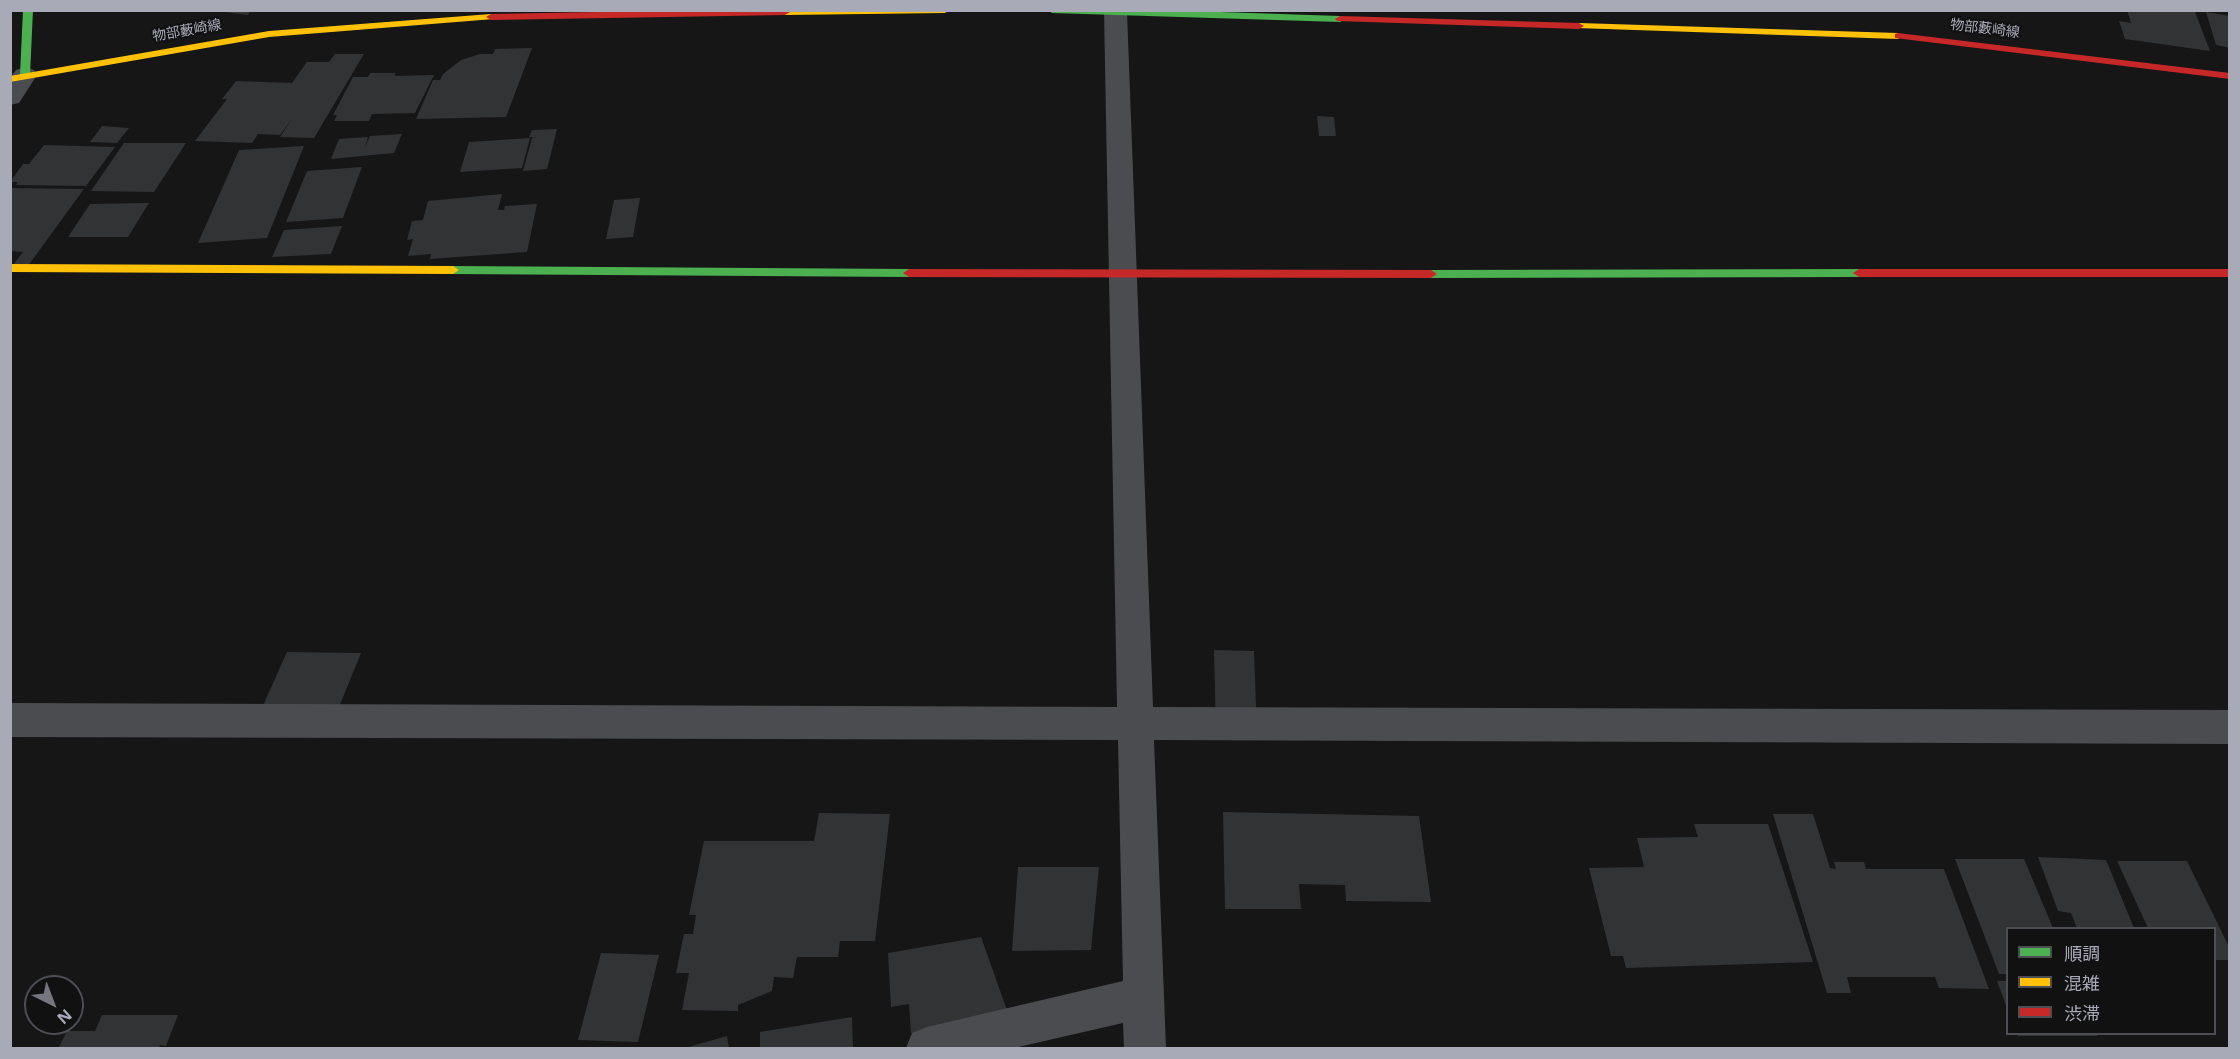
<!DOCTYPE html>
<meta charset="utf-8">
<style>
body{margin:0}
#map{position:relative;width:2240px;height:1059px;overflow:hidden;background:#161617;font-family:"Open Sans","Noto Sans JP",sans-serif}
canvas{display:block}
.frame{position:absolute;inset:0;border:12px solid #a8aab7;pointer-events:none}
.legend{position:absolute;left:2006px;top:927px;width:210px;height:108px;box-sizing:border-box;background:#111112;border:2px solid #4d4e54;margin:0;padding:8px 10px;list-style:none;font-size:18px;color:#a8aab7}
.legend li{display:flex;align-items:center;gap:12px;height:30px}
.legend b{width:30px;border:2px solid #4d4e54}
.north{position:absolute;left:24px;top:975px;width:60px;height:60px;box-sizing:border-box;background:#111112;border:2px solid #4d4e54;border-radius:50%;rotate:138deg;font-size:16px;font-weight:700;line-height:24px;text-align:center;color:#a8aab7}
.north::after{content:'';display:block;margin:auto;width:21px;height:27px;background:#75767f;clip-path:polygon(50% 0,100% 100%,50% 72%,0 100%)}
</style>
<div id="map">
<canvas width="2240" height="1059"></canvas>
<div class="frame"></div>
<ul class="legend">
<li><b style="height:8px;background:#4caf50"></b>順調</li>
<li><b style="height:8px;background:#ffc107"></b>混雑</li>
<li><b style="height:8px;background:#c62828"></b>渋滞</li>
</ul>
<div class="north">N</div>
</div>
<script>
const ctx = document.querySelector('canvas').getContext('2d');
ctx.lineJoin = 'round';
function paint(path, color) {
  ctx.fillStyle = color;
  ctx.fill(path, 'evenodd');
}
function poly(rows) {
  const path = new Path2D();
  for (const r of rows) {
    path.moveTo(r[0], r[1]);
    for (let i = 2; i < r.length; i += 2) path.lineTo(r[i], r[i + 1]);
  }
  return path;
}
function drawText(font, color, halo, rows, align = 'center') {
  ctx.font = font + ' "Open Sans","Noto Sans JP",sans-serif';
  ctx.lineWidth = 4.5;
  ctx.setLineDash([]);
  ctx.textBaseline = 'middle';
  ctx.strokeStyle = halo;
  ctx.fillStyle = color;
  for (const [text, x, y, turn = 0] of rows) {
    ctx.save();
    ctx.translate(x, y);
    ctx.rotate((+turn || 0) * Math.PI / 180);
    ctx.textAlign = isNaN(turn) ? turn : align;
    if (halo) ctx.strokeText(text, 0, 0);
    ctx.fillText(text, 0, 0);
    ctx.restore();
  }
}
paint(poly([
 [209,10,251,10,248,15],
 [2127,10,2195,12,2210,51,2125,39,2119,21,2131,23],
 [2206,12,2230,16,2230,48,2216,45],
 [532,48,506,117,416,119,433,80,440,80,443,74,461,60,480,54,493,54,495,49],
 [335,54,364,54,314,138,280,137,292,119,280,135,258,134,252,143,195,141,227,99,222,99,236,81,292,83,307,62,329,62],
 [370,73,396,73,394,76,434,75,415,113,372,114,369,121,334,121,337,115,333,115,353,77,368,77],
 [1317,116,1334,117,1336,136,1319,136],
 [102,126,129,128,117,143,90,142],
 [557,129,547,169,523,171,532,138,537,138,529,137,532,130],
 [402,134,394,153,331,159,339,139,368,137,365,147,370,136],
 [530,138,522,168,460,172,469,142],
 [124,143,186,143,154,192,91,191],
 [44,145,115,147,86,186,16,185,18,182,10,182,23,164,29,164],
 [304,146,267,238,198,243,239,150],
 [362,167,343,218,286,222,307,171],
 [10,188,84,189,25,270,10,269,23,252,10,251],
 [502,194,498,210,504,210,505,206,537,204,527,252,430,259,431,254,408,256,413,239,407,240,412,221,423,220,428,201],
 [640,198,633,237,606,239,614,200],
 [149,203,128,237,68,237,90,204],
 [342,226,331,254,272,257,284,230],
 [1214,650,1254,651,1257,734,1216,733],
 [287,652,361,653,337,712,261,710],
 [1223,812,1419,816,1431,902,1346,901,1345,885,1299,884,1301,909,1225,909],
 [819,813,890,814,875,941,840,941,838,957,797,957,793,978,774,977,772,991,738,1005,738,1011,682,1010,689,973,676,973,684,934,693,934,696,915,689,915,704,841,814,841],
 [1773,814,1813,814,1830,868,1836,869,1834,862,1864,862,1866,869,1944,869,1989,989,1939,988,1935,977,1847,977,1851,993,1827,993],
 [1694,824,1768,824,1813,962,1626,968,1623,956,1611,956,1589,868,1644,867,1637,838,1698,837],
 [2038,857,2106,860,2134,928,2077,928,2071,913,2058,911],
 [1955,859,2024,859,2053,928,2008,928,2008,974,1999,974],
 [2117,861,2187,861,2230,949,2230,960,2214,960,2214,928,2148,928],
 [1018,867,1099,867,1091,950,1012,951],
 [981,937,1013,1027,911,1033,909,1004,891,1007,888,953],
 [601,953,659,955,638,1042,578,1040],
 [1997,981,2008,981,2008,1008,2007,1008],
 [102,1015,178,1015,166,1046,160,1045,159,1048,59,1047,67,1031,95,1031],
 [852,1017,853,1048,760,1048,760,1032],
 [2017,1034,2096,1034,2098,1036,2018,1036],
 [727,1036,729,1048,685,1048]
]), '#323335');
paint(poly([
 [1104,10,1127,12,1153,707,2230,710,2230,744,1154,740,1166,1048,1124,1048,1123,1023,1014,1048,906,1048,912,1033,927,1027,1123,981,1118,740,10,737,10,703,1117,707,1104,10],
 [25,67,34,70,37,75,19,103,10,105,10,78,16,70,25,67]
]), '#4b4c4f');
paint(poly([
 [23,10,33,10,30,75,25,78,20,75,23,10],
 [1048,10,1161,10,1340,16,1345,19,1340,22,1052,13,1048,10],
 [453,266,909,269,915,273,909,277,453,274,447,270,453,266],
 [1859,269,1865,273,1859,277,1431,278,1425,274,1431,270,1859,269]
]), '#4caf50');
paint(poly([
 [781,10,949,10,945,13,785,15,782,14,781,10],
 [491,14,494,15,494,19,269,37,10,82,10,76,269,31,491,14],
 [1579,23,1898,33,1903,36,1898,39,1576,28,1576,24,1579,23],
 [10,264,453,266,459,270,453,274,10,272,10,264]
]), '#ffc107');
paint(poly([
 [702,10,790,12,785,15,491,20,486,17,491,14,702,10],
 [1340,16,1579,23,1584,26,1579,29,1337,21,1335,19,1340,16],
 [1898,33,2230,73,2230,79,1895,38,1895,34,1898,33],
 [909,269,1431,270,1437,274,1431,278,909,277,903,273,909,269],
 [1859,269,2230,269,2230,277,1859,277,1853,273,1859,269]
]), '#c62828');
drawText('14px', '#a8aab7', '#111112', [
 ["物部藪崎線",1985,29,7],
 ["物部藪崎線",187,31,-10]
]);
</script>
